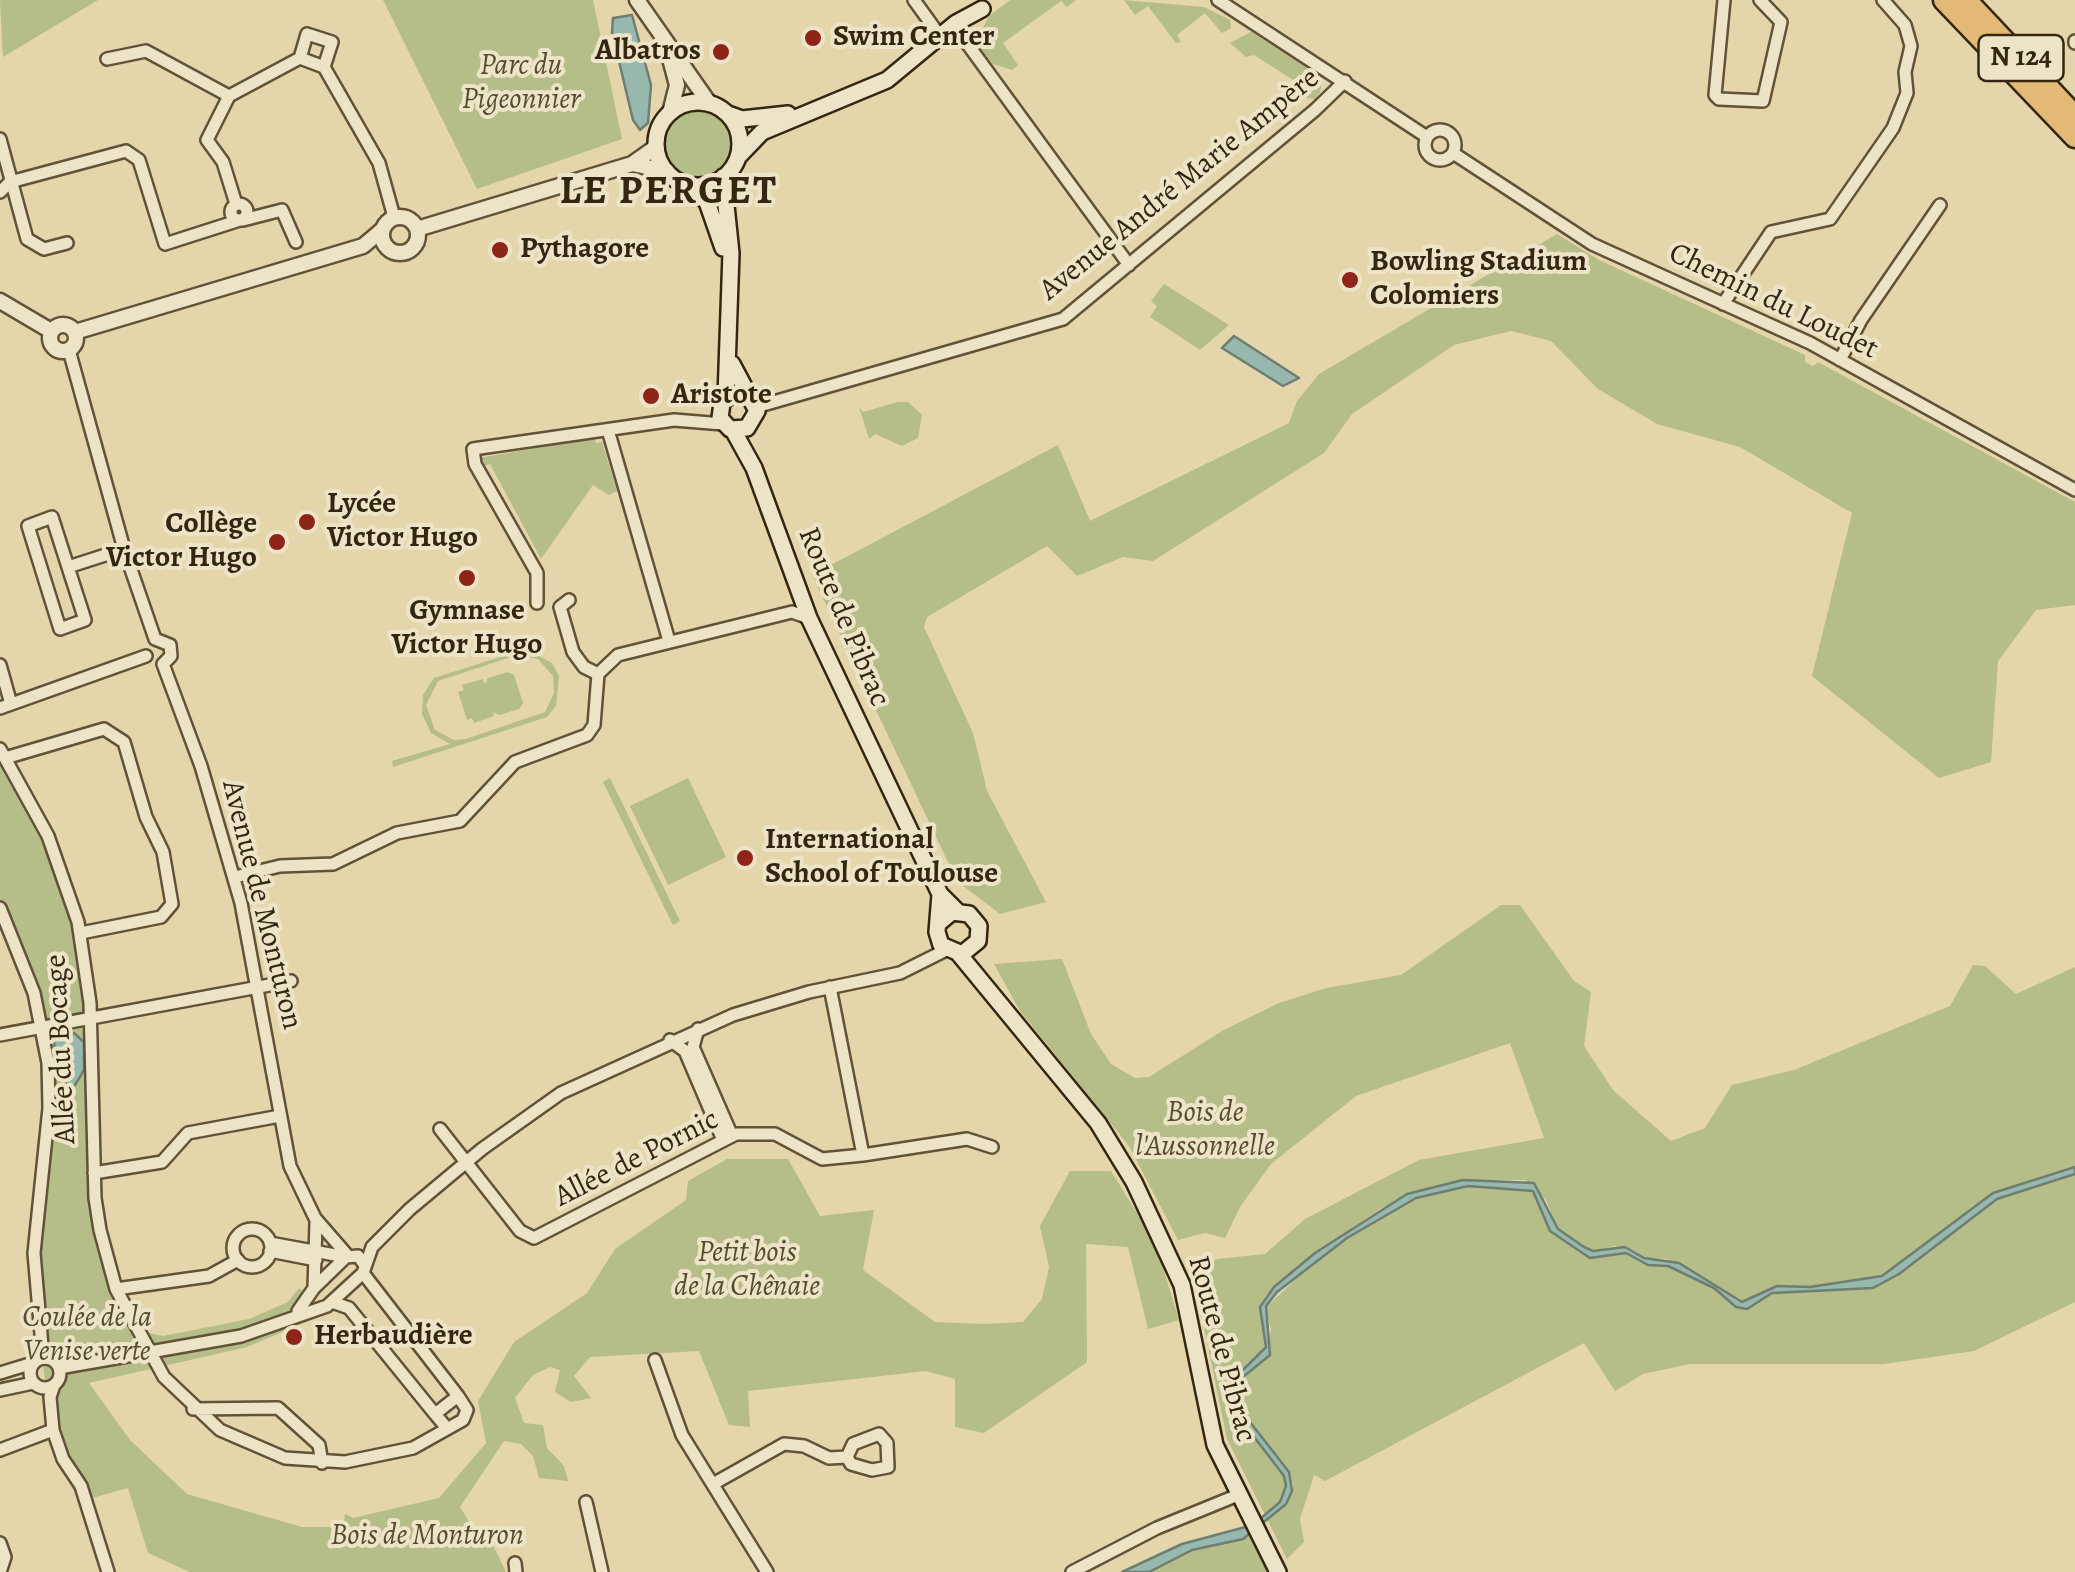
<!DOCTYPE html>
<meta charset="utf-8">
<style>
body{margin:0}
canvas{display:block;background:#e4d5ab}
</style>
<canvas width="2075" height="1572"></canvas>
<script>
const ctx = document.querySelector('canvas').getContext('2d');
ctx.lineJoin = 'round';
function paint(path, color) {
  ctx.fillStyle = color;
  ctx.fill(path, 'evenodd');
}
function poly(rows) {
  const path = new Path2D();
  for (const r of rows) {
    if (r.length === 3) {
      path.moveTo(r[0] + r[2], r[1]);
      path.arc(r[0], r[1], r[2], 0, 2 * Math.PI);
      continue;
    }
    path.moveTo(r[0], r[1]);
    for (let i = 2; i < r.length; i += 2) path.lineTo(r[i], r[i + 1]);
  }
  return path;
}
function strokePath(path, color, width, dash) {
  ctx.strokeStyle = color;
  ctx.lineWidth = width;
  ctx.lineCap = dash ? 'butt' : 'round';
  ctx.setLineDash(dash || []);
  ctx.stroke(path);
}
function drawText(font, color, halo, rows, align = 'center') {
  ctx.font = font + ' Alegreya,serif';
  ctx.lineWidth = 8;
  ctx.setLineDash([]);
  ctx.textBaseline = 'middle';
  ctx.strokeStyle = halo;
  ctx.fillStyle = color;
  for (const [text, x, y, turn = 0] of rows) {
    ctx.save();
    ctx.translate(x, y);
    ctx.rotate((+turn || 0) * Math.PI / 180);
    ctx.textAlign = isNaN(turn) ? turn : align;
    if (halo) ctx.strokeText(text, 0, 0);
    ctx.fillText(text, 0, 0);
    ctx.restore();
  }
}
paint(poly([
 [0,0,98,0,3,57],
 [383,0,593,0,622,139,477,189],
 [1010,0,1076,0,1067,7,1061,1,1003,43,1018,65,1012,70,993,64,975,44,989,16],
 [1124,0,1204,7,1230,20,1231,28,1222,33,1205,13,1177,35,1181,42,1176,43,1148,6,1135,15],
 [1251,32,1316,74,1322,82,1320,93,1314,99,1295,96,1301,85,1254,55,1246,57,1230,43],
 [699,145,36],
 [1557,234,1599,260,1805,355,1805,362,1813,366,1818,362,2075,502,2075,605,2036,610,1998,661,1991,762,1939,778,1812,676,1852,513,1740,447,1657,424,1598,389,1551,341,1511,331,1454,345,1352,414,1324,453,1153,561,1123,557,1077,576,1047,546,927,617,924,627,973,733,987,791,1046,902,1000,914,957,881,812,575,1058,445,1090,521,1289,423,1297,401,1319,374],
 [1164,284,1229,325,1200,350,1150,317,1157,306,1151,301],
 [898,402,908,402,922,415,918,438,902,446,875,434,869,439,859,407,863,412],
 [594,438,596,443,602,442,617,491,609,495,593,485,541,559,490,464,482,467,479,458],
 [526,649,552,663,559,676,556,706,547,717,393,767,392,761,450,744,431,733,422,714,423,695,434,678],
 [517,655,538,659,553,676,554,693,545,712,466,739,454,740,435,730,426,705,438,681],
 [508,672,514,675,523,703,519,709,499,715,493,712,494,716,474,723,472,718,467,720,458,692,464,690,462,685,483,679,485,684,488,678],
 [0,749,35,810,85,959,95,1198,107,1261,145,1332,163,1336,249,1319,288,1302,299,1288,311,1297,320,1316,247,1347,89,1383,130,1440,187,1494,302,1527,343,1527,345,1514,353,1518,439,1498,486,1443,478,1401,514,1342,587,1293,615,1249,686,1200,688,1181,727,1159,788,1159,820,1216,874,1210,863,1270,935,1322,984,1324,1023,1322,1042,1299,1049,1267,1040,1226,1070,1171,1111,1171,1155,1242,1179,1320,1148,1329,1128,1247,1086,1244,1087,1362,984,1433,955,1427,955,1379,926,1371,748,1391,750,1427,729,1425,699,1351,590,1357,574,1376,591,1398,571,1402,555,1392,560,1370,550,1367,533,1375,515,1398,524,1423,543,1425,547,1448,564,1466,568,1481,539,1478,533,1456,521,1444,504,1441,460,1507,475,1531,486,1531,506,1572,190,1572,148,1553,128,1488,85,1500,63,1459,46,1389,35,1298,46,1147,44,1027,0,908],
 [610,778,680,921,673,925,603,782],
 [688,778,726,857,668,885,630,806],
 [1501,905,1520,905,1574,981,1591,992,1584,1046,1613,1090,1671,1141,1705,1128,1732,1085,1794,1070,1950,1006,1973,965,1985,966,2016,994,2075,967,2075,1167,1983,1200,1882,1276,1810,1287,1777,1286,1742,1302,1667,1259,1644,1258,1633,1250,1615,1246,1593,1251,1584,1247,1558,1229,1546,1200,1525,1180,1463,1180,1383,1207,1315,1253,1265,1296,1261,1319,1266,1347,1237,1376,1235,1388,1236,1404,1284,1476,1286,1486,1279,1503,1292,1491,1293,1484,1284,1464,1244,1413,1241,1388,1248,1372,1265,1361,1271,1330,1266,1307,1309,1267,1367,1224,1405,1203,1444,1190,1468,1186,1533,1191,1550,1231,1590,1258,1626,1253,1648,1265,1668,1266,1714,1288,1736,1307,1747,1309,1772,1293,1873,1288,1899,1274,1997,1199,2075,1174,2075,1302,1974,1351,1884,1364,1690,1364,1643,1374,1615,1391,1584,1343,1325,1481,1314,1475,1300,1519,1304,1542,1287,1559,1227,1439,1193,1275,1217,1259,1265,1254,1305,1219,1419,1160,1544,1138,1510,1043,1356,1096,1271,1164,1240,1207,1225,1238,1205,1233,1178,1240,1129,1146,1020,1011,994,964,1062,959,1091,1034,1111,1064,1135,1078,1149,1077,1222,1031,1279,1003,1326,988,1401,975],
 [1247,1532,1268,1572,1138,1572,1181,1550]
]), '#b5bd88');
const water = poly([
 [632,15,651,85,648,123,640,130,633,120,612,32,613,18,632,15],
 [1234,336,1299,378,1283,386,1222,348,1234,336],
 [62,1033,74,1033,84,1042,84,1070,72,1090,56,1069,54,1040,62,1033],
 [2075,1167,2075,1174,1997,1199,1899,1274,1873,1288,1772,1293,1747,1309,1736,1307,1714,1288,1668,1266,1648,1265,1626,1253,1590,1258,1550,1231,1533,1191,1468,1186,1416,1198,1347,1238,1277,1292,1266,1306,1270,1355,1243,1377,1242,1402,1250,1422,1289,1472,1292,1491,1286,1504,1243,1539,1192,1550,1149,1572,1122,1572,1182,1544,1253,1525,1280,1502,1286,1486,1284,1476,1245,1425,1235,1388,1237,1376,1266,1347,1260,1307,1274,1287,1315,1253,1407,1194,1463,1180,1534,1183,1558,1229,1584,1247,1593,1251,1625,1247,1644,1258,1679,1263,1742,1302,1777,1286,1810,1287,1882,1276,1993,1193,2075,1167]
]);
paint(water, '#96b8af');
strokePath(water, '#6f7e70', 2.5);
const minor = poly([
 [914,0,940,36],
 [1218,0,1427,137],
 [1724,0,1715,95,1719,99,1763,101,1781,22,1760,0],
 [958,31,1129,265],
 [307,34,332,42,324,67,300,58,307,34],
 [2075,41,2075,43],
 [107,59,146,51,229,96,300,58],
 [324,67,379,163,394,217],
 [229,96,207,140,223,162,236,204],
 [1440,145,15],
 [0,139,27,239,44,249,67,243],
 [1453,153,1592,244,1810,343,2075,490],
 [0,192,10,182,126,151,139,160,165,244,240,220],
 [239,212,8],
 [243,220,282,210,296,242],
 [1723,304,1771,232,1830,219,1893,128,1907,93,1905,72,1911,46,1905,25,1883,0],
 [69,350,124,549,155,639],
 [1840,360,1861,320,1940,205],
 [756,407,1063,319,1315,110,1345,81],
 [608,430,669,641],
 [68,567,52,517,28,526,60,629,85,620,68,567,124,549],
 [569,600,560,607,573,652,584,667,598,674],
 [537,603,537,573,475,464,473,449,674,420,723,424],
 [155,639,170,645,171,656,163,664],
 [163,664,201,766,241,903,290,1166,315,1218,348,1256],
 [0,665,11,704],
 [0,708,146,656],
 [0,749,48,836,78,922,90,1003,95,1198,100,1230,116,1289,164,1377,220,1430,285,1458,345,1462,413,1448,463,1420,467,1410,458,1396,435,1414,446,1427],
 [5,758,104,729,124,742,146,817,163,852,172,904,161,917,81,933],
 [235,877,280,866,333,864,397,833,460,821,515,762,587,735,594,725,598,674,618,655,792,612,809,618],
 [0,908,34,993,48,1063,49,1108,34,1253,43,1358],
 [698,1029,693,1047,732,1136],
 [0,1035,291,981],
 [670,1040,685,1051,723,1140],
 [440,1129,520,1231,534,1238,736,1134,775,1134,822,1159,863,1155,830,987],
 [863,1155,967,1139,992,1147],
 [94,1173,162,1162,188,1133,280,1116],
 [252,1248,19],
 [270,1243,346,1257],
 [270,1251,316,1260],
 [363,1273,458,1396],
 [314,1288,316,1222],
 [116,1289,209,1276,238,1260],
 [332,1302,349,1308,435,1414],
 [298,1311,314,1288,346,1257,358,1256,364,1264],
 [45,1373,15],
 [655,1360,682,1435,767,1572],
 [59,1368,241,1336,327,1306,363,1273,372,1247,410,1209,482,1149,561,1093,733,1015,809,992,900,973,946,950],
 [0,1373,33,1363],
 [54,1385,50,1397,53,1430,63,1459,81,1486,108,1572],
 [0,1390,33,1383],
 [193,1409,278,1408,319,1445,322,1463],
 [879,1434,887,1443,888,1467,872,1470,851,1464,847,1457,853,1444,879,1434],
 [0,1450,53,1430],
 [713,1484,784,1444,804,1446,829,1458,847,1457],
 [586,1502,602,1572],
 [0,1543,5,1557,0,1572],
 [515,1563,516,1572],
 [1072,1572,1157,1528,1238,1495]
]);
const tertiary = poly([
 [637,0,709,103],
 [669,55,677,85,670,113],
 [632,164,667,171],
 [400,235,18],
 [417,229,632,164,656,147],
 [0,301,51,331],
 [63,338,13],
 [75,332,363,246,382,230]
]);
const secondary = poly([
 [698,144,42],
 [728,114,742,119,788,114],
 [738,157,762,132,887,80,956,23,982,9],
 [723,177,731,253,726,397],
 [687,184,707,202,723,248],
 [732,364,757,411,747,428,730,429,720,418,722,403,731,394,746,395],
 [733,430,754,468,809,618,940,894,957,911],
 [940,922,952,912,969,914,979,926,978,941,962,954,941,945,937,932,940,894],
 [959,954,1098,1123,1134,1182,1182,1285,1215,1445,1278,1572]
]);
const trunk = poly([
 [1944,0,2075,137],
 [1966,0,2075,116]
]);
strokePath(minor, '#615238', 16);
strokePath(tertiary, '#615238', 19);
strokePath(secondary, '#352612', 20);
strokePath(trunk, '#352612', 25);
strokePath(minor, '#ede4c8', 11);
strokePath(tertiary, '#ede4c8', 14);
strokePath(secondary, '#ede4c8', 15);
strokePath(trunk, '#e2ba76', 20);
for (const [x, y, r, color] of [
 [813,38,10,"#8f2418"],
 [721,52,10,"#8f2418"],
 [500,250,10,"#8f2418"],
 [1350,280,10,"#8f2418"],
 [651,396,10,"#8f2418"],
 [307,522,10,"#8f2418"],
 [277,542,10,"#8f2418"],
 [467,578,10,"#8f2418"],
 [745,858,10,"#8f2418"],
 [294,1337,10,"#8f2418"]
]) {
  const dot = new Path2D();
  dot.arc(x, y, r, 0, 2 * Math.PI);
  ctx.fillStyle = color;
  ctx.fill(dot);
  strokePath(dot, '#ede4c8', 4);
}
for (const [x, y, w] of [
 [2021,58,85]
]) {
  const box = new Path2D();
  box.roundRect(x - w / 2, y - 23, w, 46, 8);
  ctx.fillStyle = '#ede4c8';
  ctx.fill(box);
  strokePath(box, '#352612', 2.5);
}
drawText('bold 28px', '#352612', null, [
 ["N 124",2021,58]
]);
drawText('bold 30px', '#352612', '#ede4c8', [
 ["Swim Center",833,38],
 ["Albatros",701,52,"right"],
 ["Pythagore",520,250],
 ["Bowling Stadium",1370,263],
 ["Colomiers",1370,297],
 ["Aristote",671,396],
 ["Lycée",327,505],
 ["Victor Hugo",327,539],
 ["Collège",257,525,"right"],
 ["Victor Hugo",257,559,"right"],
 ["Gymnase",467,612,"center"],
 ["Victor Hugo",467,646,"center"],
 ["International",765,841],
 ["School of Toulouse",765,875],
 ["Herbaudière",314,1337]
], 'left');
drawText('italic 30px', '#554c30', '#ede4c8', [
 ["Parc du",521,67],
 ["Pigeonnier",521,101],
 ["Bois de",1205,1114],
 ["l'Aussonnelle",1205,1148],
 ["Petit bois",747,1254],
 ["de la Chênaie",747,1288],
 ["Coulée de la",87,1319],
 ["Venise verte",87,1353],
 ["Bois de Monturon",427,1537]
]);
drawText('30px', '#352612', '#ede4c8', [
 ["Avenue André Marie Ampère",1180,185,-39],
 ["Chemin du Loudet",1773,302,26],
 ["Route de Pibrac",843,617,67],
 ["Avenue de Monturon",261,905,76],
 ["Allée du Bocage",62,1049,-93],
 ["Allée de Pornic",637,1159,-27],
 ["Route de Pibrac",1221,1349,75]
]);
ctx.letterSpacing = '2.5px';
drawText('bold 40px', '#352612', '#ede4c8', [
 ["LE PERGET",669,193]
]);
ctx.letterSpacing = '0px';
</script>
